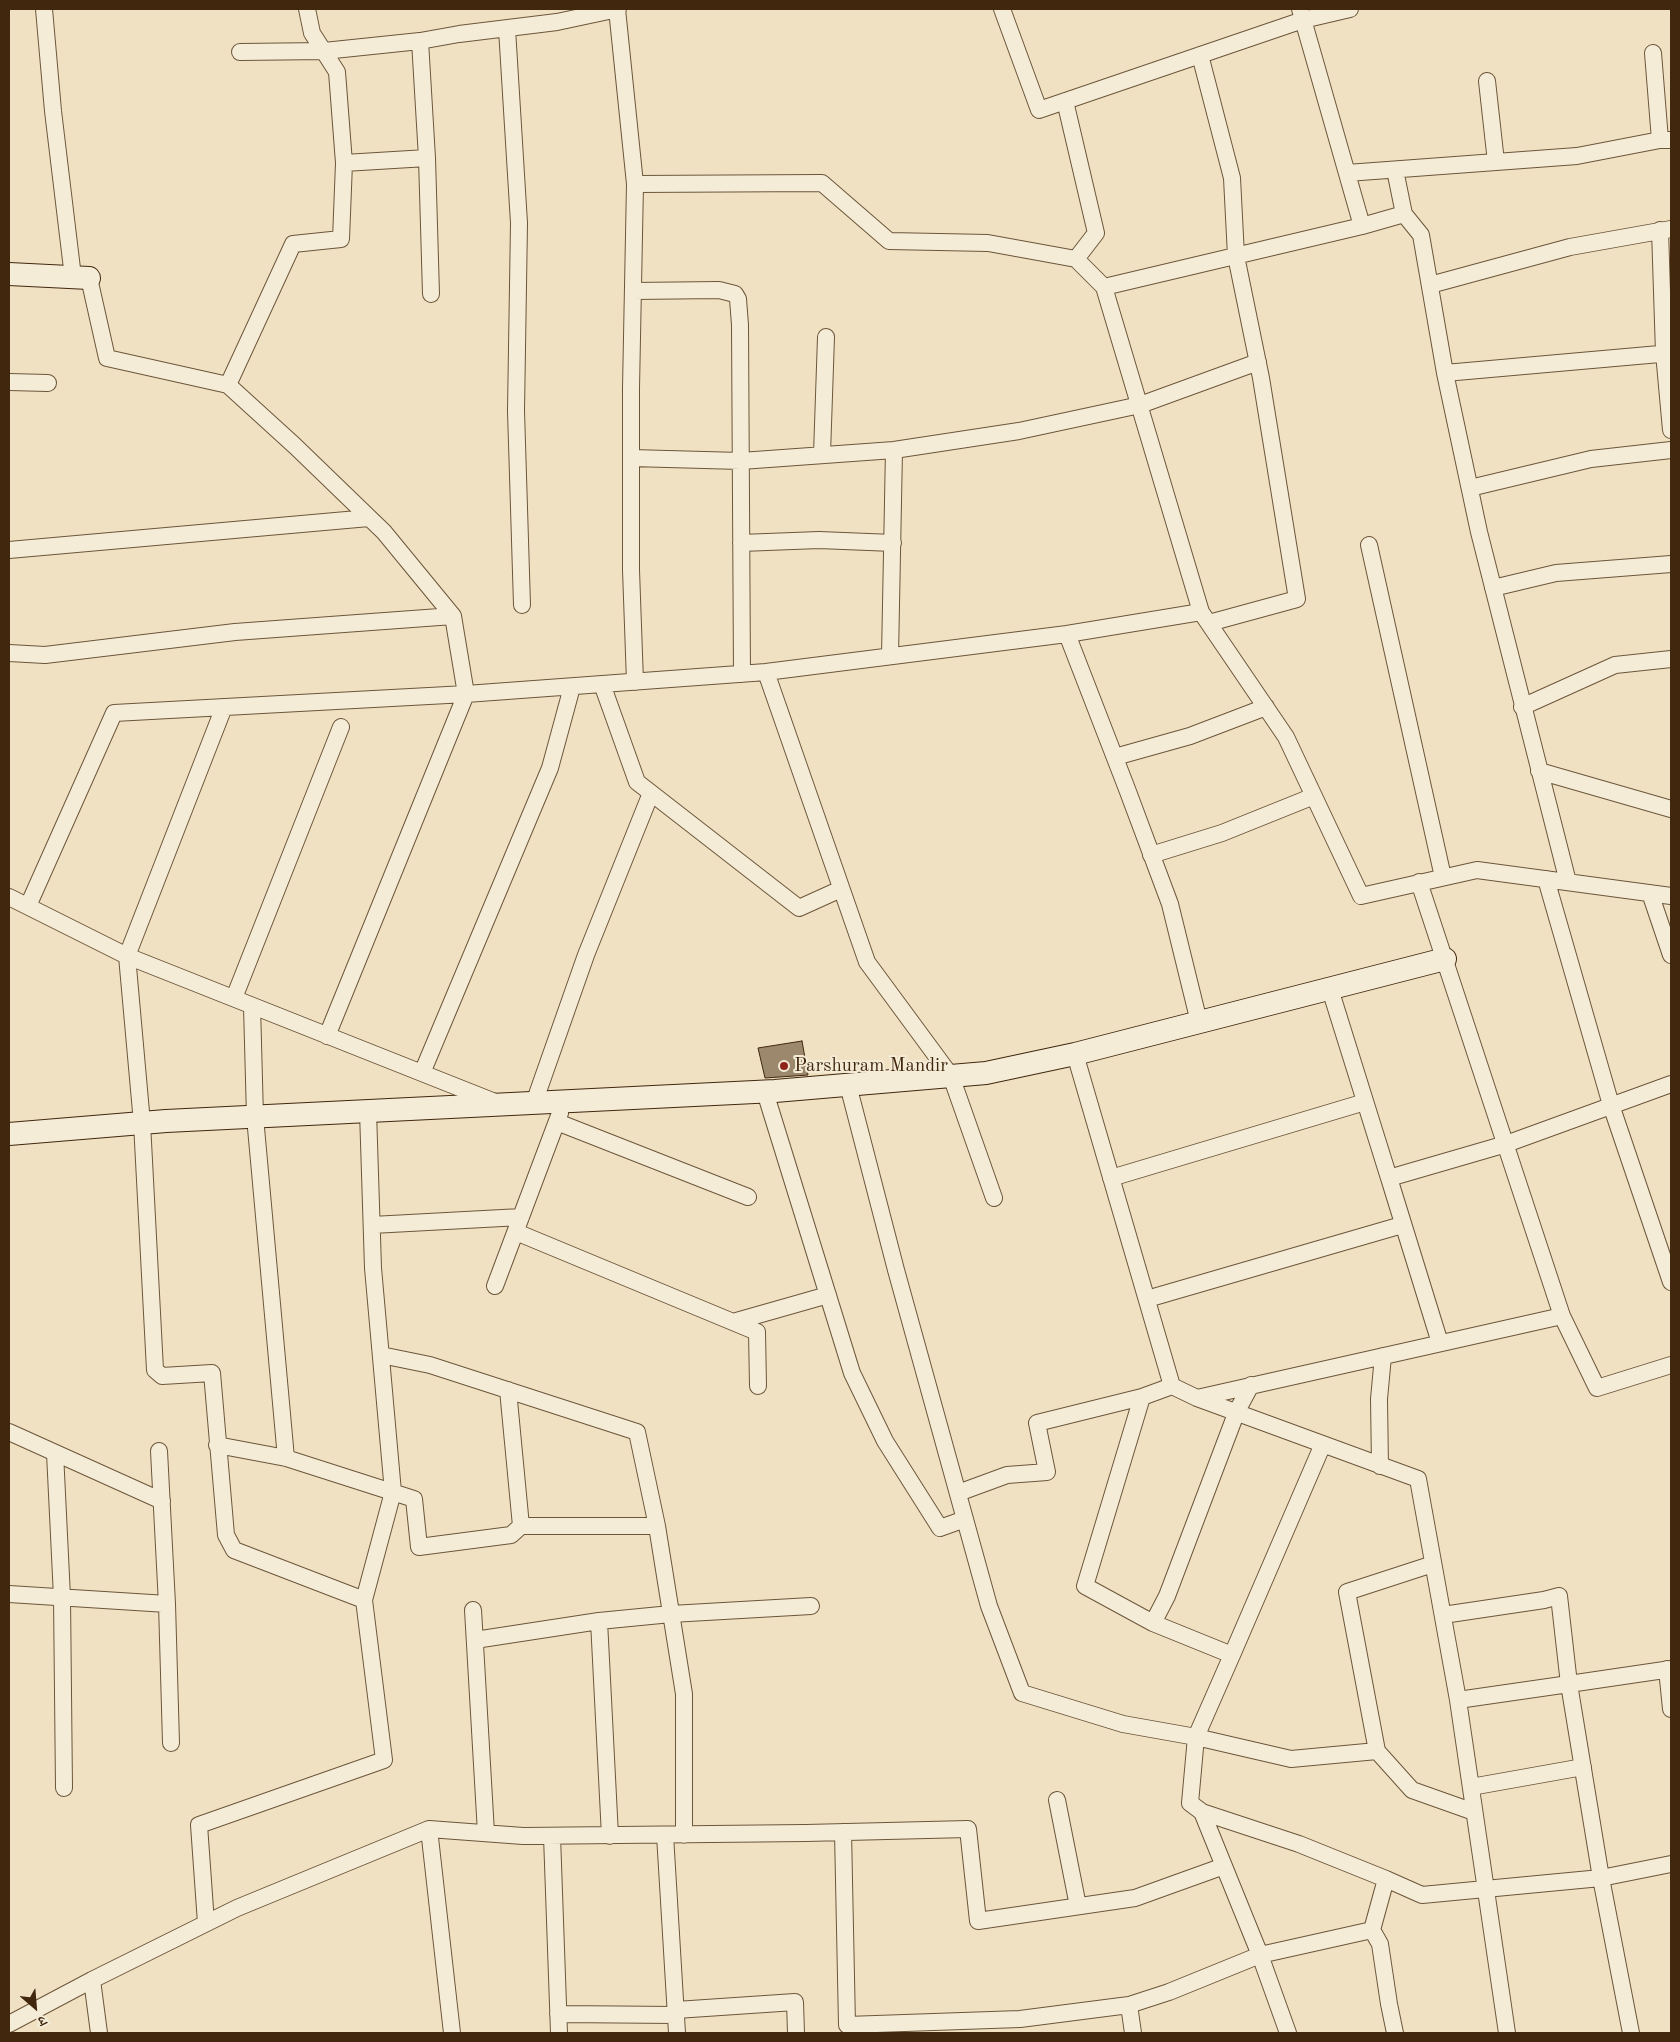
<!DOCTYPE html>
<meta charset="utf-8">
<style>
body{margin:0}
#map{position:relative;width:1680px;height:2042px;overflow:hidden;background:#f0e1c3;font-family:"Old Standard TT","Noto Serif Devanagari",serif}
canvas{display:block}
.frame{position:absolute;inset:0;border:10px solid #40270d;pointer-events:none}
.north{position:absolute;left:10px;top:1982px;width:50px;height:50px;-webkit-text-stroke:4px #f5ecd8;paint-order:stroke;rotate:153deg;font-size:14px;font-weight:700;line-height:20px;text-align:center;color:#40270d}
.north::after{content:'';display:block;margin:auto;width:18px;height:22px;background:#40270d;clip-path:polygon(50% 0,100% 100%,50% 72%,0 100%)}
</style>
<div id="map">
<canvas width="1680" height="2042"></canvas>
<div class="frame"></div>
<div class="north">उ</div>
</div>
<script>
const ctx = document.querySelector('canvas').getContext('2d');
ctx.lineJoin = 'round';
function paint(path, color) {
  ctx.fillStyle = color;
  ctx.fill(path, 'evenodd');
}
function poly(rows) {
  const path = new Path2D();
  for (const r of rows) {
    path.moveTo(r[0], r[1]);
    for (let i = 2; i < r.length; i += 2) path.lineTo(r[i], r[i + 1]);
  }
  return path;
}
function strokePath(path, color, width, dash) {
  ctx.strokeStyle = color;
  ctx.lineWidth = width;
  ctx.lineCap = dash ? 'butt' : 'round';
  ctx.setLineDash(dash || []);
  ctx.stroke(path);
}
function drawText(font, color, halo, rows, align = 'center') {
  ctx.font = font + ' "Old Standard TT",serif';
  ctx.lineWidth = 4;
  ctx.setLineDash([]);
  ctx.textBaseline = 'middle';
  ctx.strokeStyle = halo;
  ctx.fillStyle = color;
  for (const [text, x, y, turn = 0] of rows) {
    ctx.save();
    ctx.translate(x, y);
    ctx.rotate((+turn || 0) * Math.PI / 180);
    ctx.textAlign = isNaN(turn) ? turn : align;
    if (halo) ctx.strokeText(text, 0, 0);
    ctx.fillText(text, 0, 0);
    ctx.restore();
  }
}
const building = poly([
 [802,1041,808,1075,765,1078,758,1048,802,1041]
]);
paint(building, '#9c886c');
strokePath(building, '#40270d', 1);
const street = poly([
 [44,9,53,111,73,277],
 [617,9,635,184,822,183,889,241,988,243,1076,259,1104,287],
 [1002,9,1039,110,1303,20,1350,9],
 [1300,9,1362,226,1404,214,1421,235,1445,373,1479,532,1568,882],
 [507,29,519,223,516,411,522,605],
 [420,41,427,158,431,294],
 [240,52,324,51,420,41,459,34,557,22,618,9],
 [1653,53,1660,140],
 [1200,55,1232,178,1236,256,1261,378,1297,599,1209,623],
 [1487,81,1496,162],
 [1065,101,1096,233,1076,259],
 [344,163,427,158],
 [1395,170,1404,214],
 [1347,173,1577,156,1660,140,1671,140],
 [1362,226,1104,287,1201,612,1286,737,1361,896,1477,870,1671,896],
 [1660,230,1664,353,1671,430],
 [89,278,107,358,228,385,295,446,384,532,453,616,466,694,766,672,867,962,951,1076,994,1198],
 [1430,285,1570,247,1671,229],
 [633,291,719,290,735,294,738,299,740,325,742,674],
 [1445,373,1671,353],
 [9,382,48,383],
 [228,385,293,244,341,239,344,163,337,72,312,33,307,9],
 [822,454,826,337],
 [631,458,741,461,894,450,1019,431,1140,405,1258,362],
 [1470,488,1591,459,1671,450],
 [741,543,819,540,893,543],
 [1369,545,1443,877],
 [9,550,369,518],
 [1493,588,1556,573,1671,564],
 [1067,634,1201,612],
 [9,653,45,655,235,632,453,616],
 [890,656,894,450],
 [766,672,1067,634,1127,789,1170,904,1199,1022],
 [635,682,631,570,631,388,635,184],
 [602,684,637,782,799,908,841,889],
 [224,707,127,956,495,1102],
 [1522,707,1615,665,1671,659],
 [1115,757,1190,736,1266,707],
 [1539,771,1671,809],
 [1151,855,1222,833,1314,796],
 [1546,879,1611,1105,1671,1282],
 [1419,882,1562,1316,1597,1388,1671,1365],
 [1650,893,1671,955],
 [9,897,127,956,142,1123,155,1370,162,1376,212,1373,226,1535,234,1550,364,1600],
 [28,906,114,713,466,694,327,1036],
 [1330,989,1389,1178],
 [234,998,341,727],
 [252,1006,255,1117,286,1458],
 [1075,1054,1172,1386,1197,1398,1562,1316],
 [422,1073,550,768,572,687],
 [848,1085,896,1270,989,1606,1022,1693,1123,1724,1196,1737,1291,1759,1377,1751,1412,1790,1474,1812],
 [765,1092,852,1373,885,1441,940,1528,965,1519],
 [534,1103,586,955,651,793],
 [557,1122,748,1197],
 [1111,1178,1365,1102],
 [372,1225,521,1217],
 [516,1232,757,1332,758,1386],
 [495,1286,560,1113],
 [1147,1299,1402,1225],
 [733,1322,828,1295],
 [1440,1343,1389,1178,1506,1144,1671,1084],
 [381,1355,430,1365,637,1432,657,1526,684,1694,684,1835],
 [1172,1386,1142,1397,1085,1586,1153,1623,1232,1655,1196,1737,1190,1803,1202,1812,1260,1955,1288,2033],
 [508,1390,521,1526,657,1526],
 [1197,1398,1418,1479,1458,1700,1507,2033],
 [9,1432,162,1501],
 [217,1445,286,1458,414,1499,419,1547,511,1535,521,1526],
 [159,1451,167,1604],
 [55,1453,62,1597,64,1788],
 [1380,1466,1379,1399,1383,1356],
 [958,1493,1007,1475,1047,1472,1037,1423,1142,1397],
 [9,1594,167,1604,171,1743],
 [473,1610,486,1833],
 [1443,1615,1544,1600,1559,1596,1569,1684,1671,1669],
 [599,1621,610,1836],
 [1153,1623,1167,1596,1237,1411,1251,1385],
 [475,1640,599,1621,671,1614,811,1606],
 [1232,1655,1323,1444],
 [1667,1669,1671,1709],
 [1458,1700,1569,1684,1601,1878,1671,1864],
 [1377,1751,1347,1592,1433,1564],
 [1471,1787,1583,1767],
 [1057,1800,1078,1906],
 [1202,1812,1299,1844,1386,1879,1422,1895,1601,1878,1631,2033],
 [429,1829,452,2033],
 [843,1832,847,2025,1020,2019,1129,2005,1169,1992,1260,1955,1372,1930],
 [665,1835,677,2033],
 [552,1836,559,2033],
 [1386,1879,1372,1930,1380,1944,1389,2004,1395,2033],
 [206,1923,199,1825,384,1760,364,1600,393,1492,373,1268,368,1111],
 [92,1980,99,2033],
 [1129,2005,1133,2033],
 [676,2010,795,2002,796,2033],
 [558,2014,676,2015],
 [9,2024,92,1980,237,1908,429,1829,523,1836,806,1833,968,1829,978,1921,1135,1898,1224,1866]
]);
const secondary = poly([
 [9,274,89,278],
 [9,1134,166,1121,775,1091,986,1073,1075,1054,1445,959]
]);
strokePath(street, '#6c563a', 18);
strokePath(secondary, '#40270d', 24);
strokePath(street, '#f5ecd8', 16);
strokePath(secondary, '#f5ecd8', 22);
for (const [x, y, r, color] of [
 [784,1066,5,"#8f2418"]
]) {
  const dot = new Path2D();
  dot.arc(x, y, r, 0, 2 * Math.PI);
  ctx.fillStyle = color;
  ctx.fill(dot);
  strokePath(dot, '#f5ecd8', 2);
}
drawText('19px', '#40270d', '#f5ecd8', [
 ["Parshuram Mandir",794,1066]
], 'left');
</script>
